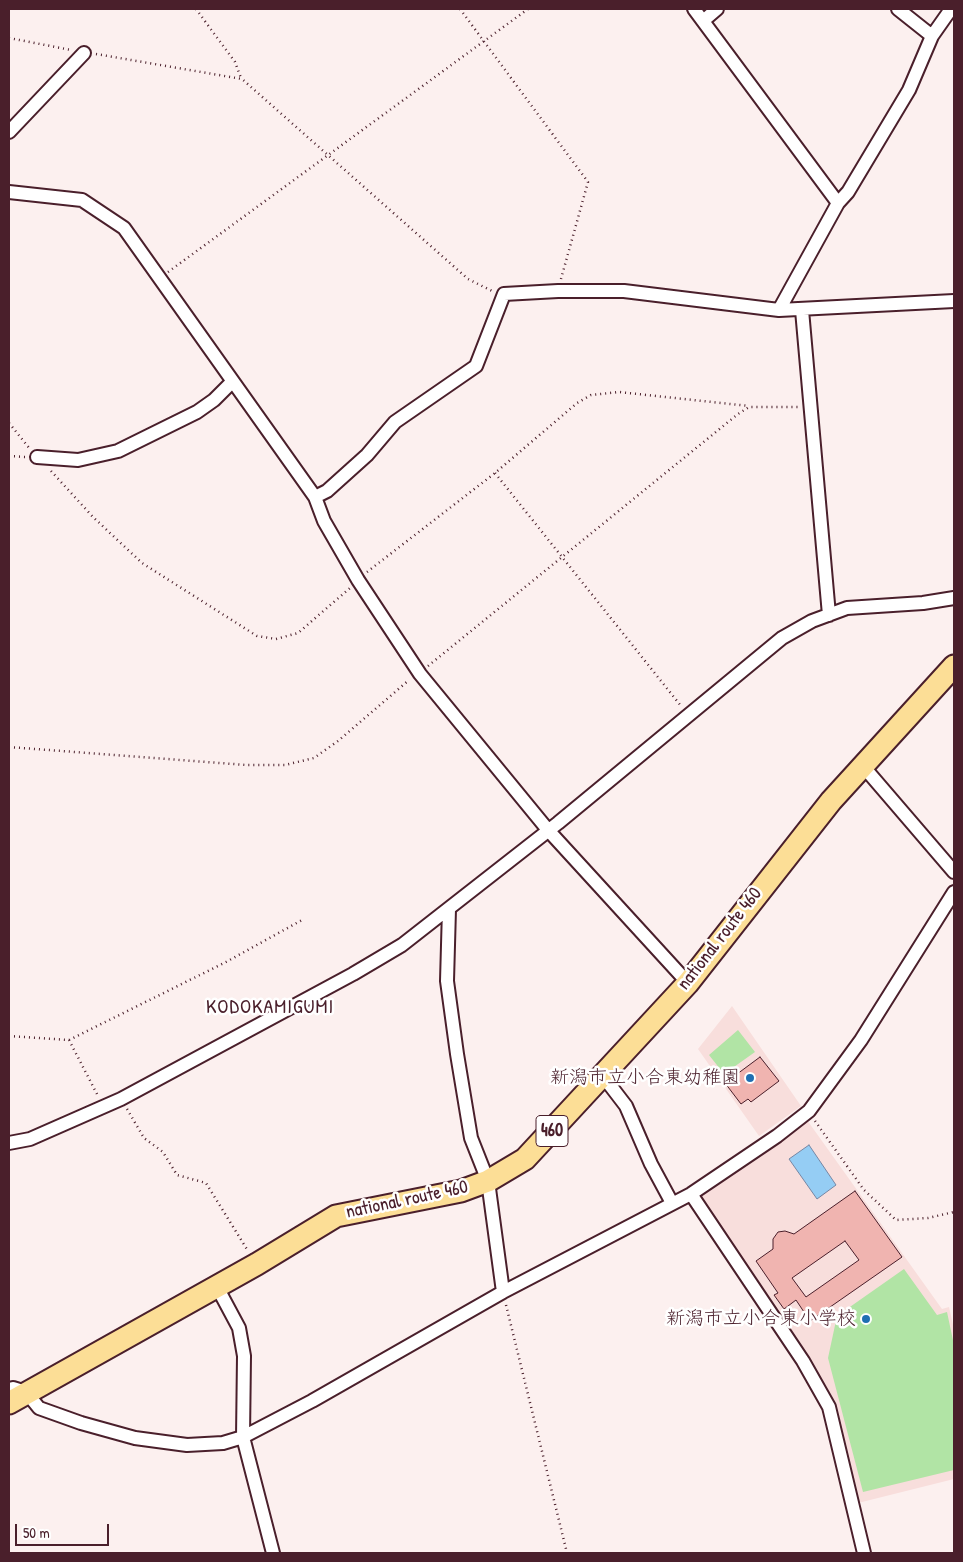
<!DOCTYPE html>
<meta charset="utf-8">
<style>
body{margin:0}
#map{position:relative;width:963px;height:1562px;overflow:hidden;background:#fcf0ef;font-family:"Patrick Hand",sans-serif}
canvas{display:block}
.frame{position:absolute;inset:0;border:10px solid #4a1f2b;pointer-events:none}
.scale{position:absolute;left:15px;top:1524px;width:94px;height:22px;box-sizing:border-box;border:2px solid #4a1f2b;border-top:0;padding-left:6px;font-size:15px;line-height:18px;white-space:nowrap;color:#4a1f2b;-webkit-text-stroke:4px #fff;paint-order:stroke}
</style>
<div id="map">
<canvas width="963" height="1562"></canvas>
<div class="frame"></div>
<div class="scale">50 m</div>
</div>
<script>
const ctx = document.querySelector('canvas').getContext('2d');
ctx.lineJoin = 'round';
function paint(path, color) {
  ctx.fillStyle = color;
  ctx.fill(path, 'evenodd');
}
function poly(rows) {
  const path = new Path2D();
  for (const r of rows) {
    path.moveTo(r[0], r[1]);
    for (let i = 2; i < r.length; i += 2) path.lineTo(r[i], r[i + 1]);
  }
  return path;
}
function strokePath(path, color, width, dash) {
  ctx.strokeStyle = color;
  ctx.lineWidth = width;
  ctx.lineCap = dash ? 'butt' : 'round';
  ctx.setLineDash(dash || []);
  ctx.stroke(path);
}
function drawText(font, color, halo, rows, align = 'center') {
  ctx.font = font + ' "Patrick Hand","Klee One",sans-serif';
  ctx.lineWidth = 5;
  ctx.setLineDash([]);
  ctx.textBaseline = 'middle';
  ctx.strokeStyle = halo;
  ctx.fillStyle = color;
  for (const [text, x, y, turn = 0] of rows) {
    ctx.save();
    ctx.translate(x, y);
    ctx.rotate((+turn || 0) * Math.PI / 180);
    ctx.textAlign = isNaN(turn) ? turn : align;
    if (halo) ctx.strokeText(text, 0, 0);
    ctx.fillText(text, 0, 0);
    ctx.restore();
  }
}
paint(poly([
 [732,1006,801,1106,759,1136,698,1049],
 [807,1120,942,1309,949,1307,954,1329,954,1479,858,1503,828,1389,697,1197]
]), '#f8dedc');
paint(poly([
 [738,1030,755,1052,724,1074,709,1055],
 [904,1269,937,1315,947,1312,954,1345,954,1470,863,1492,828,1358,837,1316]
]), '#b1e4a5');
const water = poly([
 [809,1145,836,1185,817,1199,789,1159,809,1145]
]);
paint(water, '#95cdf4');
strokePath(water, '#7787a4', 1);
const building = poly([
 [760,1057,779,1081,751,1102,748,1099,741,1104,725,1083,760,1057],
 [855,1191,902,1257,810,1321,796,1300,784,1309,774,1295,778,1293,756,1261,773,1249,773,1239,778,1232,785,1231,794,1234,855,1191],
 [845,1241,859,1260,806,1297,792,1278,845,1241]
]);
paint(building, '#f0b4b0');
strokePath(building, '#4a1f2b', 1);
const minor = poly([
 [694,9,838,203],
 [898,9,932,36],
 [703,21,717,9],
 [9,132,84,53],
 [9,192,82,200,124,228,315,497,324,521,358,580,420,674,548,830,688,983],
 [779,310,838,203,848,192,909,90,932,36,951,9],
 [802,310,829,615],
 [37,457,78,460,118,451,197,412,214,400,232,382],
 [315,497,327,491,367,455,395,422,476,366,504,294,558,291,624,291,779,310,954,301],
 [863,766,954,872],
 [449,909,447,981,457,1054,471,1138,488,1181,503,1292],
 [603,1076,626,1106,651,1164,672,1203],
 [9,1143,30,1139,121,1099,353,974,402,945,558,823,782,638,812,621,847,608,923,603,954,598],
 [691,1194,803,1361,829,1407,864,1553],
 [216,1285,239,1328,244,1356,243,1437,273,1553],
 [9,1389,13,1388,26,1392,39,1408,81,1423,135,1438,187,1445,223,1443,243,1437,312,1401,503,1292,691,1194,777,1136,809,1111,861,1040,954,892]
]);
const trunk = poly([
 [9,1403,257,1264,336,1216,461,1191,488,1181,525,1159,688,983,831,801,954,666]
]);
strokePath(minor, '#4a1f2b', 16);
strokePath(trunk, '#4a1f2b', 25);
strokePath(poly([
 [196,9,235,62,241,78],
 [460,9,588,182,561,279],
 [9,38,71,50],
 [96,54,242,79,468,279,492,291],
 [168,272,528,9],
 [9,423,30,449],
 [9,456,26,457],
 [51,471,93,517,142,563,257,636,276,639,298,633,350,588],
 [495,473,681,706],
 [367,572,495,473,577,403,591,395,619,392,749,406],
 [428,666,738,414,749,407,798,407],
 [9,747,246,765,285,765,314,758,338,741,409,680],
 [9,1036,69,1040,98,1096],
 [69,1040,226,962,302,920],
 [127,1109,144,1138,163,1152,177,1175,206,1183,248,1251],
 [815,1121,864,1190,896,1220,928,1218,954,1212],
 [506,1305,567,1553]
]), '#4a1f2b', 2.5, [1, 4]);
strokePath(minor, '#fff', 12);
strokePath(trunk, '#fcde96', 21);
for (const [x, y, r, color] of [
 [750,1078,5,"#1f6fb2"],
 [866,1319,5,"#1f6fb2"]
]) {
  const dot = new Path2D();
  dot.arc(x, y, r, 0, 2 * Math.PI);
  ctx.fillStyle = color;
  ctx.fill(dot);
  strokePath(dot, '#fff', 2);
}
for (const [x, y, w] of [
 [552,1131,32]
]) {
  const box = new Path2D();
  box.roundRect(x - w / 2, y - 15.5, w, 31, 4);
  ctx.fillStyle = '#fff';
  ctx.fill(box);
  strokePath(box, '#4a1f2b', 1);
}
drawText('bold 18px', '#4a1f2b', null, [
 ["460",552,1131]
]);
drawText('19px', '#4a1f2b', '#fff', [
 ["national route 460",720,939,-52],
 ["national route 460",407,1200,-12]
]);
drawText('19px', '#4a1f2b', '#fff', [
 ["新潟市立小合東幼稚園",740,1078],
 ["新潟市立小合東小学校",856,1319]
], 'right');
ctx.letterSpacing = '1px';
drawText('20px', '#4a1f2b', '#fff', [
 ["KODOKAMIGUMI",270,1008]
]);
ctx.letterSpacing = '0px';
</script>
